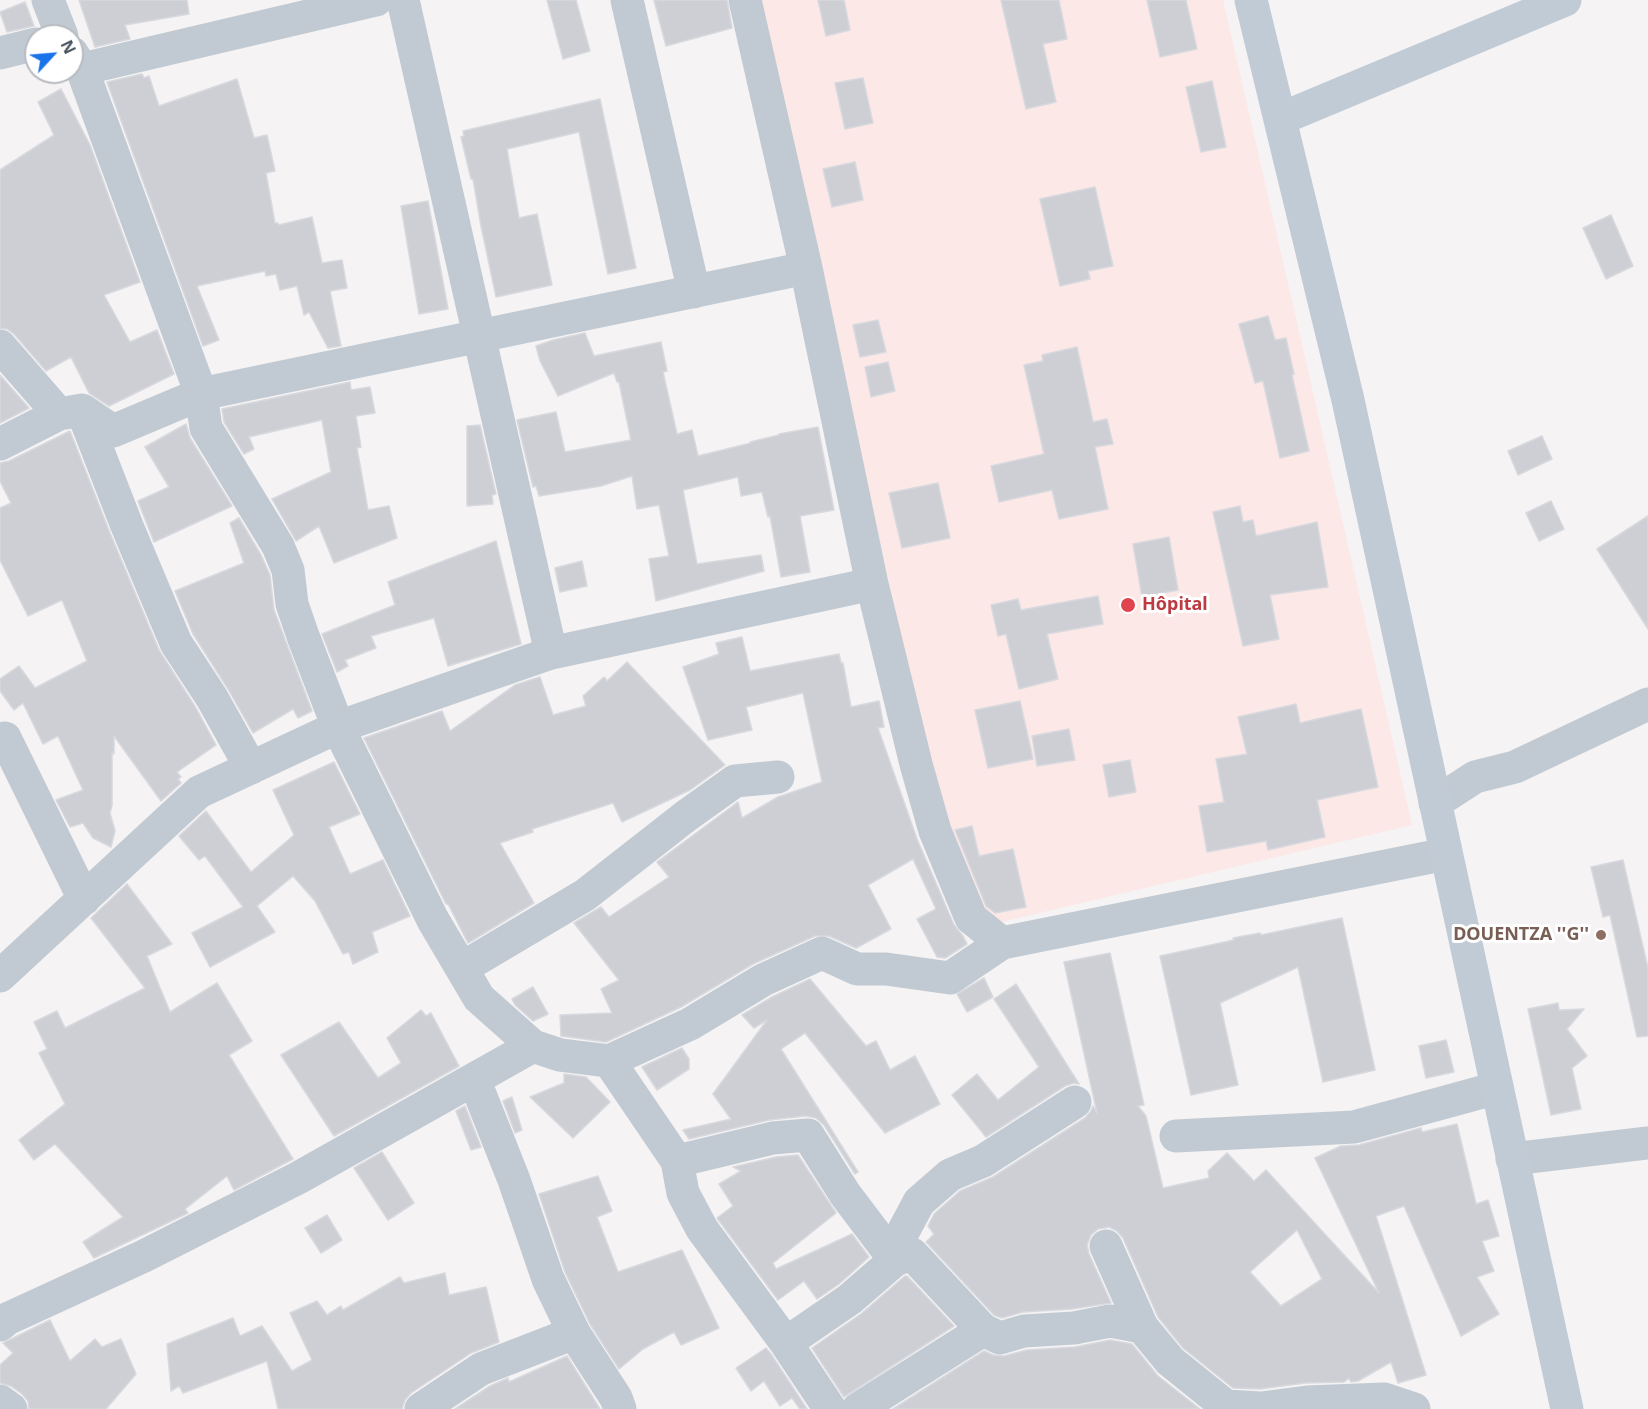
<!DOCTYPE html>
<meta charset="utf-8">
<style>
body{margin:0}
#map{position:relative;width:1648px;height:1409px;overflow:hidden;background:#f5f3f3;font-family:"Noto Sans",sans-serif}
canvas{display:block}
.north{position:absolute;left:24px;top:24px;width:60px;height:60px;box-sizing:border-box;background:#fff;border:2px solid #b7bbc0;border-radius:50%;rotate:64deg;font-size:16px;font-weight:700;line-height:24px;text-align:center;color:#4a5661}
.north::after{content:'';display:block;margin:auto;width:21px;height:27px;background:#1a73e8;clip-path:polygon(50% 0,100% 100%,50% 72%,0 100%)}
</style>
<div id="map">
<canvas width="1648" height="1409"></canvas>
<div class="north">N</div>
</div>
<script>
const ctx = document.querySelector('canvas').getContext('2d');
ctx.lineJoin = 'round';
function paint(path, color) {
  ctx.fillStyle = color;
  ctx.fill(path, 'evenodd');
}
function poly(rows) {
  const path = new Path2D();
  for (const r of rows) {
    path.moveTo(r[0], r[1]);
    for (let i = 2; i < r.length; i += 2) path.lineTo(r[i], r[i + 1]);
  }
  return path;
}
function strokePath(path, color, width, dash) {
  ctx.strokeStyle = color;
  ctx.lineWidth = width;
  ctx.lineCap = dash ? 'butt' : 'round';
  ctx.setLineDash(dash || []);
  ctx.stroke(path);
}
function drawText(font, color, halo, rows, align = 'center') {
  ctx.font = font + ' "Noto Sans",sans-serif';
  ctx.lineWidth = 6;
  ctx.setLineDash([]);
  ctx.textBaseline = 'middle';
  ctx.strokeStyle = halo;
  ctx.fillStyle = color;
  for (const [text, x, y, turn = 0] of rows) {
    ctx.save();
    ctx.translate(x, y);
    ctx.rotate((+turn || 0) * Math.PI / 180);
    ctx.textAlign = isNaN(turn) ? turn : align;
    if (halo) ctx.strokeText(text, 0, 0);
    ctx.fillText(text, 0, 0);
    ctx.restore();
  }
}
paint(poly([
 [761,0,1223,0,1412,825,984,926,943,828]
]), '#fce8e6');
const building = poly([
 [79,0,187,0,189,14,125,25,130,39,95,47,79,0],
 [547,0,576,0,590,51,563,59,547,0],
 [654,0,727,0,732,28,666,46,654,0],
 [818,0,844,0,850,30,826,36,818,0],
 [1001,0,1059,0,1067,39,1043,44,1056,102,1026,109,1001,0],
 [1147,0,1186,0,1197,49,1160,57,1147,0],
 [25,2,34,26,7,32,0,12,25,2],
 [142,74,144,78,149,76,159,106,237,79,254,138,267,135,275,171,266,173,275,223,278,223,279,225,312,217,322,263,342,260,347,288,330,291,341,346,328,348,309,312,304,315,297,286,280,290,276,274,266,276,265,271,197,286,219,340,203,346,107,82,142,74],
 [863,78,873,123,845,129,835,83,863,78],
 [1212,81,1226,147,1201,152,1186,87,1212,81],
 [61,89,90,145,140,282,104,295,130,342,157,330,174,374,109,406,89,393,71,357,46,371,14,334,7,329,0,328,0,170,54,135,38,102,61,89],
 [600,99,636,268,608,274,579,132,507,149,519,218,537,214,552,285,496,297,481,226,473,179,471,179,461,137,464,136,463,131,600,99],
 [855,162,863,200,832,207,823,169,855,162],
 [1095,187,1113,266,1088,271,1090,279,1060,286,1040,199,1095,187],
 [428,201,448,309,419,314,401,206,428,201],
 [1611,215,1633,266,1606,279,1583,228,1611,215],
 [1268,316,1275,340,1286,338,1294,374,1292,375,1309,451,1280,458,1263,381,1255,383,1239,324,1268,316],
 [878,320,886,352,860,357,853,325,878,320],
 [585,333,594,356,661,342,667,371,663,372,677,434,692,430,698,456,751,443,750,442,779,435,779,434,818,427,834,510,800,516,810,572,781,577,770,516,768,517,762,492,741,496,738,477,683,490,697,564,761,555,764,571,656,601,649,559,669,556,659,505,637,509,632,476,601,486,539,496,536,486,533,487,517,420,556,412,565,452,631,440,619,382,617,382,614,373,558,396,540,361,536,346,553,340,585,333],
 [1077,347,1093,422,1107,419,1113,444,1095,447,1108,509,1059,519,1052,490,999,502,991,466,1044,454,1024,365,1043,361,1042,355,1077,347],
 [888,362,895,391,871,397,865,367,888,362],
 [0,375,29,408,0,423,0,375],
 [350,382,351,390,370,387,375,413,356,416,361,447,357,448,368,510,389,506,397,538,334,563,319,526,296,541,272,499,331,472,322,420,249,437,254,449,244,454,224,422,222,409,350,382],
 [186,424,190,438,232,506,154,542,138,501,169,487,145,447,186,424],
 [480,425,496,494,492,495,493,504,467,506,467,426,480,425],
 [70,431,110,533,159,650,196,708,216,745,177,772,181,777,178,779,181,783,161,801,114,736,114,754,112,752,112,805,110,813,115,831,111,847,93,838,83,823,70,827,56,800,83,790,58,736,43,744,23,703,14,710,0,691,0,679,19,666,35,688,87,661,62,600,28,616,0,560,0,508,11,503,0,481,0,463,9,461,70,431],
 [1542,436,1552,459,1518,475,1508,451,1542,436],
 [938,483,950,538,902,548,889,493,938,483],
 [1551,501,1564,529,1539,541,1526,513,1551,501],
 [1240,506,1243,522,1253,520,1256,536,1317,522,1328,587,1270,595,1279,639,1243,646,1213,512,1240,506],
 [1648,516,1648,629,1597,549,1648,516],
 [239,518,261,555,270,575,274,610,312,711,298,718,293,709,253,733,228,689,193,634,175,591,244,563,230,523,239,518],
 [1169,537,1178,590,1142,597,1133,544,1169,537],
 [496,541,521,644,448,666,434,618,371,636,376,648,345,660,348,666,337,672,322,634,395,605,388,582,496,541],
 [582,561,587,586,560,592,555,568,582,561],
 [1098,596,1103,624,1047,634,1058,679,1019,689,1006,634,998,636,991,605,1018,599,1021,610,1098,596],
 [742,637,750,671,839,654,841,663,843,663,851,707,879,701,884,727,878,728,917,839,954,925,963,936,967,944,945,958,937,957,917,919,936,909,913,859,868,885,891,929,856,948,829,936,815,936,753,964,681,1007,606,1042,561,1036,560,1015,612,1013,601,989,619,980,574,923,601,907,609,917,669,877,657,862,738,802,742,818,778,797,822,782,803,693,746,707,752,730,708,740,683,667,719,654,716,643,742,637],
 [627,662,725,765,690,790,622,822,613,803,532,829,533,832,500,843,534,903,468,943,448,904,446,904,364,738,442,711,450,731,515,685,540,677,553,715,586,706,583,696,604,677,607,681,627,662],
 [1020,701,1033,759,988,768,975,710,1020,701],
 [1296,704,1300,723,1361,709,1378,787,1317,800,1325,837,1268,850,1266,841,1207,852,1199,806,1224,802,1216,759,1247,754,1238,717,1296,704],
 [1069,729,1075,760,1037,766,1032,736,1069,729],
 [1130,760,1136,792,1109,797,1103,765,1130,760],
 [334,762,360,814,329,827,350,874,383,860,410,916,372,932,378,952,353,964,349,952,343,954,315,901,293,876,257,906,275,932,210,967,192,933,243,907,205,856,199,860,179,836,206,811,251,872,294,835,273,790,334,762],
 [972,826,979,856,1013,849,1026,907,995,913,986,906,955,830,972,826],
 [1623,860,1648,968,1648,1036,1637,1037,1610,915,1603,917,1591,867,1623,860],
 [127,884,172,944,147,956,170,1012,217,983,252,1041,229,1055,293,1159,234,1190,227,1176,185,1209,188,1213,94,1258,83,1242,123,1217,55,1144,34,1160,19,1140,65,1104,39,1053,47,1049,34,1022,57,1011,65,1028,145,988,91,918,127,884],
 [1342,918,1375,1070,1323,1082,1298,967,1220,1003,1238,1085,1191,1095,1160,956,1234,940,1233,938,1260,933,1261,935,1342,918],
 [1110,953,1144,1105,1138,1106,1146,1116,1163,1188,1209,1178,1208,1171,1227,1153,1254,1181,1266,1170,1379,1293,1315,1158,1341,1146,1359,1145,1421,1128,1422,1132,1457,1124,1476,1204,1488,1200,1499,1236,1482,1241,1494,1271,1477,1277,1499,1314,1461,1336,1404,1206,1376,1216,1426,1375,1398,1383,1391,1362,1358,1381,1351,1382,1349,1378,1344,1382,1305,1383,1260,1389,1233,1388,1183,1348,1158,1317,1123,1238,1117,1231,1109,1227,1098,1229,1091,1235,1087,1245,1089,1254,1111,1303,1072,1309,1023,1312,1002,1318,994,1315,926,1242,934,1234,928,1226,934,1214,960,1191,993,1177,1085,1118,1091,1111,1093,1106,1097,1113,1064,962,1110,953],
 [1297,1230,1322,1279,1281,1306,1250,1272,1297,1230],
 [984,978,993,997,967,1012,957,994,984,978],
 [810,979,866,1046,876,1041,890,1070,915,1056,940,1104,885,1133,805,1033,781,1049,858,1172,855,1174,824,1125,816,1118,806,1116,769,1120,689,1139,683,1130,731,1119,713,1094,767,1020,754,1028,742,1015,772,997,810,979],
 [1016,984,1079,1084,1074,1083,1065,1086,986,1137,952,1095,977,1074,998,1100,1039,1067,994,999,1016,984],
 [533,987,548,1014,533,1021,515,1005,512,999,533,987],
 [1558,1003,1559,1010,1584,1009,1567,1029,1587,1056,1572,1068,1581,1109,1551,1115,1528,1009,1558,1003],
 [421,1010,426,1016,431,1013,459,1066,334,1136,281,1055,339,1022,378,1078,401,1063,387,1038,421,1010],
 [1446,1040,1454,1072,1426,1078,1419,1046,1446,1040],
 [682,1048,689,1059,689,1069,657,1090,642,1067,682,1048],
 [564,1074,586,1077,610,1102,573,1138,530,1097,564,1083,564,1074],
 [512,1097,522,1130,515,1133,503,1101,512,1097],
 [465,1106,481,1147,471,1150,456,1111,465,1106],
 [382,1152,414,1203,388,1220,354,1168,382,1152],
 [798,1155,836,1213,773,1263,776,1269,852,1234,869,1257,839,1284,817,1299,804,1281,778,1300,717,1218,733,1206,719,1184,741,1171,733,1167,776,1157,798,1155],
 [598,1176,612,1211,597,1217,618,1272,682,1250,719,1328,681,1345,674,1332,643,1349,619,1369,590,1324,565,1272,539,1194,598,1176],
 [327,1215,342,1240,321,1253,305,1228,327,1215],
 [445,1273,449,1295,486,1287,499,1342,471,1353,411,1393,405,1400,402,1409,278,1409,267,1361,183,1393,179,1386,171,1391,167,1344,233,1318,240,1336,262,1326,292,1371,312,1360,290,1313,317,1301,327,1315,341,1306,343,1310,400,1277,404,1283,445,1273],
 [905,1276,907,1276,954,1326,844,1397,812,1348,861,1314,905,1276],
 [50,1320,70,1361,95,1339,102,1347,121,1339,136,1374,106,1409,29,1409,28,1401,22,1394,11,1386,0,1383,0,1365,13,1353,3,1343,50,1320],
 [1110,1340,1132,1344,1158,1376,1200,1409,893,1409,984,1351,993,1355,1004,1356,1027,1350,1075,1347,1110,1340],
 [766,1348,771,1354,807,1409,800,1409,792,1398,780,1406,764,1381,751,1391,736,1368,766,1348],
 [567,1356,600,1409,455,1409,490,1386,508,1378,509,1382,567,1356]
]);
paint(building, '#cdcfd5');
strokePath(building, '#d7d9de', 1.5);
strokePath(poly([
 [48,0,62,36],
 [403,0,551,653],
 [627,0,694,292],
 [745,0,806,268,872,584,916,764,935,831,971,918,1002,943],
 [0,53,36,44],
 [72,53,82,69,201,394,206,428,278,546,288,570,292,604,303,636,338,727,433,920,479,998,533,1046,560,1055,609,1061,677,1161,683,1193,702,1229,786,1343,830,1409],
 [82,69,376,0],
 [0,346,59,414],
 [82,410,127,526,176,643,212,698,251,768],
 [0,444,59,414,82,410,113,431,201,394,806,268],
 [5,738,84,899],
 [1435,803,1475,777,1515,767,1648,704],
 [462,968,585,895,686,816,735,781,778,777],
 [0,976,199,792,338,727,551,653,872,584],
 [609,1061,690,1024,763,980,822,953,857,969,886,969,950,978,1002,943,1446,854],
 [474,1079,514,1180,548,1279,574,1333,616,1398,620,1409],
 [1176,1136,1354,1127,1497,1088],
 [1512,1159,1648,1143],
 [677,1161,773,1138,808,1135,845,1194,895,1260,912,1254,983,1330,1000,1338,1024,1331,1074,1328,1110,1321,1142,1327],
 [1106,1246,1142,1327,1170,1361,1226,1406,1261,1408,1307,1402,1384,1399,1414,1409],
 [0,1325,7,1319,144,1256,298,1178,533,1046],
 [786,1343,850,1299,895,1260,903,1232,919,1202,950,1175,983,1161,1075,1102],
 [0,1401,11,1409],
 [421,1409,481,1369,574,1333],
 [858,1409,983,1330]
]), '#c1cad2', 33);
strokePath(poly([
 [1251,0,1348,400,1567,1409],
 [1280,119,1565,0]
]), '#c1cbd6', 33);
for (const [x, y, r, color] of [
 [1128,605,8,"#e0444e"],
 [1601,935,6,"#8d6e63"]
]) {
  const dot = new Path2D();
  dot.arc(x, y, r, 0, 2 * Math.PI);
  ctx.fillStyle = color;
  ctx.fill(dot);
  strokePath(dot, '#fff', 2);
}
drawText('bold 18px', '#be3a42', '#fff', [
 ["Hôpital",1142,605]
], 'left');
drawText('bold 18px', '#785e54', '#fff', [
 ["DOUENTZA ''G''",1589,935]
], 'right');
</script>
